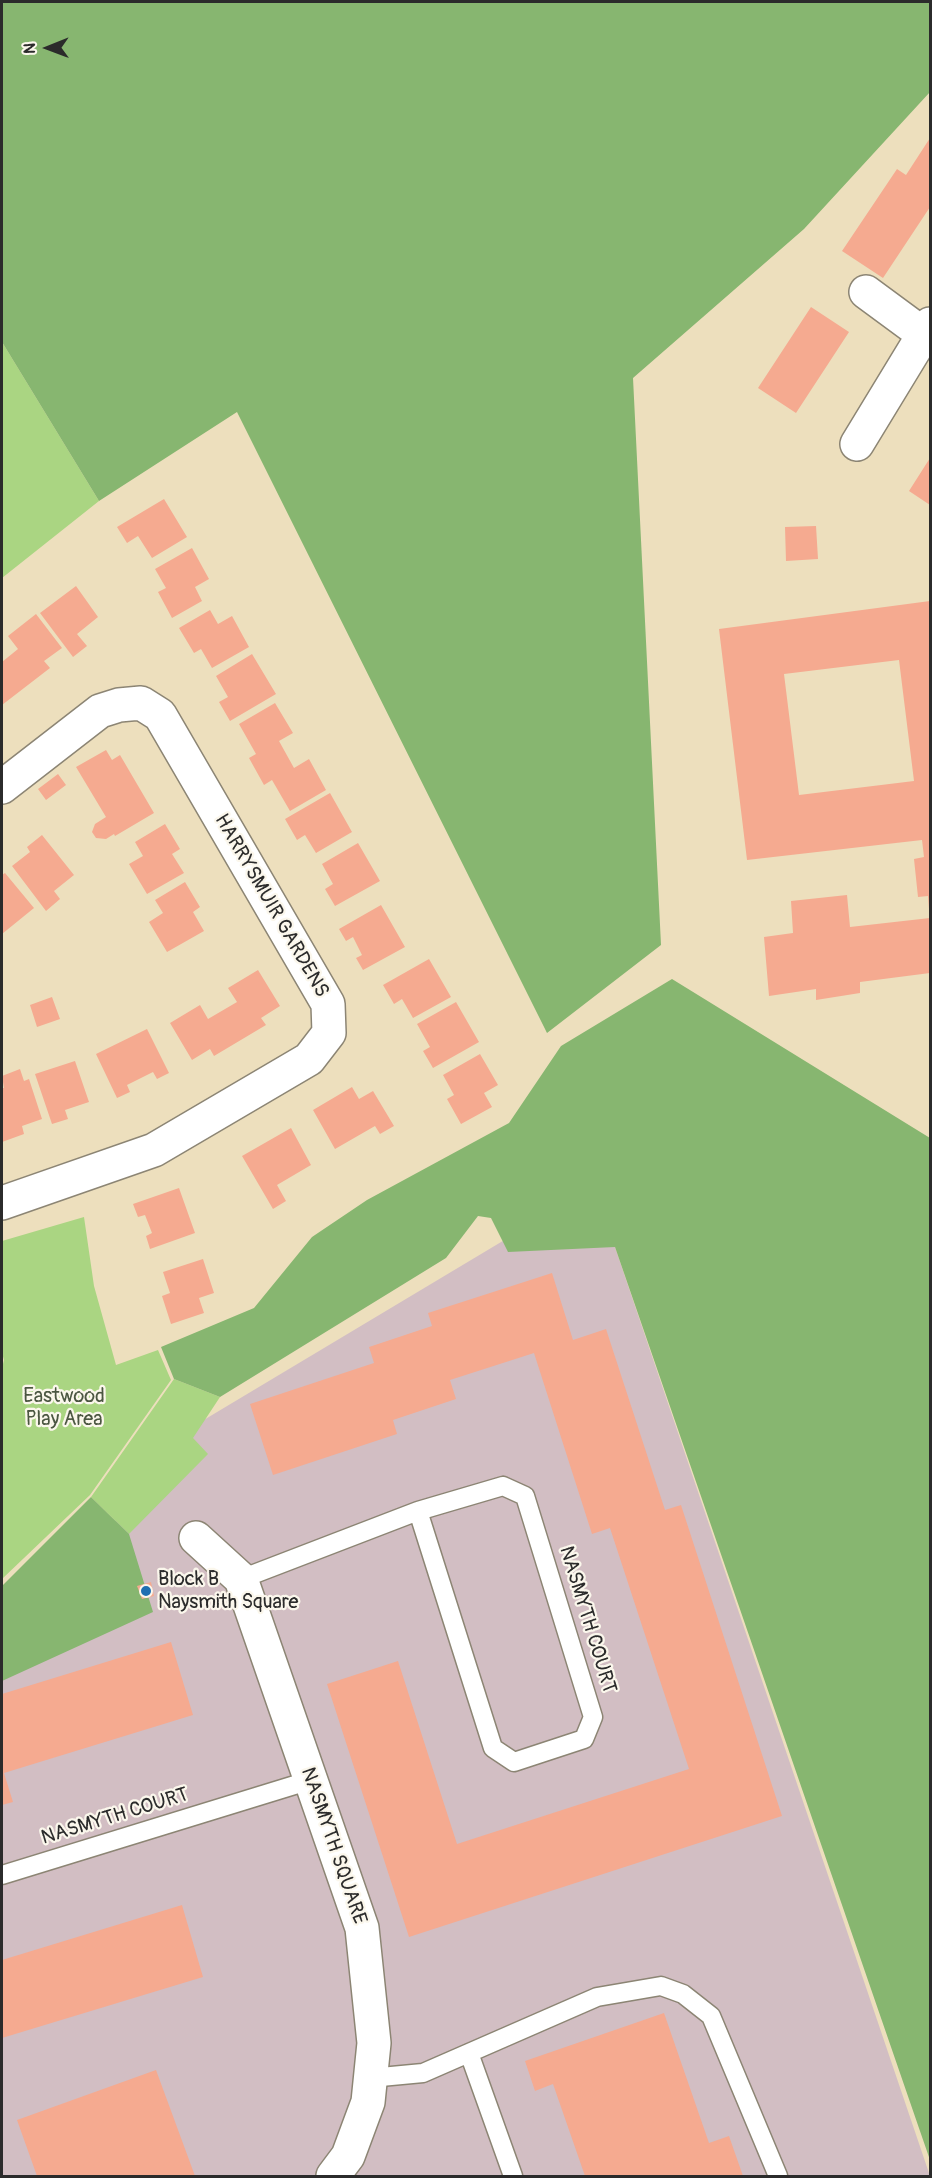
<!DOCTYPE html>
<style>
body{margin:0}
#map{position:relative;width:932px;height:2178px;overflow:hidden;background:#eddfbd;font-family:Pangolin,sans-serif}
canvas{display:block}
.frame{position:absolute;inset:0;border:3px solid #2b2b2b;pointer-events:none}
.north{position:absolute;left:18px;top:18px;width:60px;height:60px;-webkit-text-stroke:4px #fbf7ec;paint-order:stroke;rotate:269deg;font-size:16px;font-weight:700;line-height:24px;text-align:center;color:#2b2b2b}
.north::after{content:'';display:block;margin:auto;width:21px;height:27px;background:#2b2b2b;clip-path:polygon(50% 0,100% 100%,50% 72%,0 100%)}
</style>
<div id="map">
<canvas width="932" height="2178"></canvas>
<div class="frame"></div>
<div class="north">N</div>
</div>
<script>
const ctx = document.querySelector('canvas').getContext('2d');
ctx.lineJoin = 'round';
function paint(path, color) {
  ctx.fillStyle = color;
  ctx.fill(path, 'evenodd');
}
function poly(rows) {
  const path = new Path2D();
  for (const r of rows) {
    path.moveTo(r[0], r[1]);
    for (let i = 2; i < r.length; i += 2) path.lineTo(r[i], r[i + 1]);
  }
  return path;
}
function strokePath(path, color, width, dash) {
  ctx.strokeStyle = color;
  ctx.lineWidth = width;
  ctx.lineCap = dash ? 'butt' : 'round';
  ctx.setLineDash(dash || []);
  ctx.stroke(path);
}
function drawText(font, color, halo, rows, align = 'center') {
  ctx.font = font + ' Pangolin,sans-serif';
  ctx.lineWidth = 4.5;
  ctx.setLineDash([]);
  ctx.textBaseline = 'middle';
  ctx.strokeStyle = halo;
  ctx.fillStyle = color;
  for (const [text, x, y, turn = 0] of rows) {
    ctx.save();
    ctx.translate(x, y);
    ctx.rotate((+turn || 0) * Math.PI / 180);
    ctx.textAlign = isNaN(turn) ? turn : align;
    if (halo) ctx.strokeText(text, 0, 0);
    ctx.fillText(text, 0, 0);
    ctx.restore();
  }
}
paint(poly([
 [598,1184,615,1247,930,2176,2,2176,2,1636,88,1562,167,1442]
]), '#d2bec3');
paint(poly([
 [2,342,99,501,2,578],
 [84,1217,94,1286,116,1365,158,1350,171,1380,90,1495,2,1579,2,1368,4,1360,2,1353,2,1241],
 [174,1379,220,1397,193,1438,208,1454,129,1534,91,1497]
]), '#aad582');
paint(poly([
 [2,2,930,2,930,92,804,229,633,378,661,945,547,1033,237,412,99,501,2,342],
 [672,979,930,1138,930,2160,615,1247,508,1252,491,1218,478,1216,446,1258,220,1397,174,1379,161,1347,254,1308,312,1237,367,1200,509,1123,561,1046],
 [91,1497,129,1534,153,1612,2,1681,2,1586]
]), '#87b670');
paint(poly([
 [930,138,930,207,883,278,842,251,897,169,906,175],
 [811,307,849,332,796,413,758,388],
 [930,458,930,505,909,491],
 [164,499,187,537,152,558,138,536,127,543,117,527],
 [816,526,818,559,786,561,785,527],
 [192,548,209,579,195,587,202,601,172,618,158,592,166,588,155,569],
 [76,586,98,617,77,634,87,646,73,657,40,613],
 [930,601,930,909,929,909,928,896,918,897,914,859,924,857,922,840,747,860,719,629],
 [899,660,914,781,799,795,784,674],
 [210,610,218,624,232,616,249,647,212,668,201,649,194,653,179,628],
 [36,614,62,648,44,661,50,668,2,705,2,662,18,649,8,636],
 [252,654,276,694,230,721,219,702,228,697,216,676],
 [275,703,293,733,279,741,294,768,309,759,326,790,290,811,272,780,264,785,249,758,256,754,239,724],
 [106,750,112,760,120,755,154,813,115,836,114,834,106,839,96,838,92,832,95,824,106,817,76,767],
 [58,774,66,785,46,800,38,789],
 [330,793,352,832,316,853,305,835,297,840,285,819],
 [165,824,180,849,172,854,184,873,147,894,129,864,143,856,135,842],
 [42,835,74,875,54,891,60,899,46,911,12,866,30,852,27,847],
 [358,843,380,881,335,906,325,889,333,884,322,864],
 [5,873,34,908,2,934,2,875],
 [185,882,200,907,193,912,204,931,167,952,149,922,163,913,155,900],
 [847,895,850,927,930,918,930,973,860,982,860,993,816,1000,816,989,769,996,764,937,793,933,791,901],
 [381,905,405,947,363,970,356,958,362,955,353,937,346,941,339,929],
 [429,959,451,997,413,1018,402,999,394,1004,383,985],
 [258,970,280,1006,261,1018,266,1025,214,1056,210,1049,192,1060,170,1023,200,1005,208,1019,237,1002,228,988],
 [52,997,60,1019,37,1027,30,1005],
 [456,1002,479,1042,433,1068,423,1051,430,1047,417,1024],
 [147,1029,169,1073,157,1079,153,1072,127,1085,130,1092,117,1098,96,1054],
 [480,1054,498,1085,484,1093,492,1107,461,1124,447,1099,454,1095,443,1075],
 [75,1061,89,1102,65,1110,68,1119,52,1124,35,1074],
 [20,1069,24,1081,29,1079,42,1119,22,1126,24,1134,2,1142,2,1088,4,1088,2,1076],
 [352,1087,359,1099,373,1091,394,1126,380,1134,375,1126,335,1149,313,1110],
 [291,1128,311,1165,277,1185,286,1201,273,1209,242,1156],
 [179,1188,195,1233,150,1249,146,1236,152,1233,145,1215,138,1217,133,1204],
 [203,1259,214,1293,199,1298,204,1313,171,1324,162,1296,170,1293,163,1272],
 [552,1273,573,1340,606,1329,665,1510,681,1505,782,1816,409,1937,327,1684,398,1661,457,1844,689,1769,610,1528,592,1534,534,1353,450,1380,456,1399,393,1420,397,1434,273,1475,250,1404,374,1363,369,1347,432,1326,428,1313],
 [151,1582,154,1596,142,1599,137,1586],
 [171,1642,193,1715,4,1773,13,1802,2,1805,2,1694],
 [182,1905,203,1977,2,2038,2,1960],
 [664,2013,709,2143,729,2136,743,2176,585,2176,553,2084,535,2091,525,2061],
 [156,2070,195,2176,37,2176,17,2120]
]), '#f5aa90');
const service = poly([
 [503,1486,525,1496,593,1717,584,1739,514,1762,493,1748,418,1511,503,1486],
 [241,1579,418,1511],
 [2,1875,311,1780],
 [469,2053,513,2176],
 [370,2078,423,2073,597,1997,661,1986,683,1994,711,2016,778,2176]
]);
const minor = poly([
 [866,292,923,334],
 [857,444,930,324],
 [2,787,100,711,119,705,141,703,160,715,328,1004,329,1033,309,1059,154,1150,2,1203],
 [196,1538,241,1579,362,1928,374,2043,368,2102,348,2156,333,2176]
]);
strokePath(service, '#8c8574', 21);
strokePath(minor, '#8c8574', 36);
strokePath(service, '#fff', 18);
strokePath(minor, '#fff', 33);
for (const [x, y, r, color] of [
 [146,1591,6,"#1f6fb2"]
]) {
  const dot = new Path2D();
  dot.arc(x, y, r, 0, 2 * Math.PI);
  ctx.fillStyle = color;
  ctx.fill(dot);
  strokePath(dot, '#fbf7ec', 2);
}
drawText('20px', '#2b2b2b', '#fbf7ec', [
 ["HARRYSMUIR GARDENS",271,906,60],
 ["NASMYTH COURT",587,1620,73],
 ["NASMYTH COURT",115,1817,-17],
 ["NASMYTH SQUARE",333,1846,71]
]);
drawText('20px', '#4b5641', '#fbf7ec', [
 ["Eastwood",64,1397],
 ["Play Area",64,1420]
]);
drawText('20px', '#2b2b2b', '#fbf7ec', [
 ["Block B",158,1580],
 ["Naysmith Square",158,1603]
], 'left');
</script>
